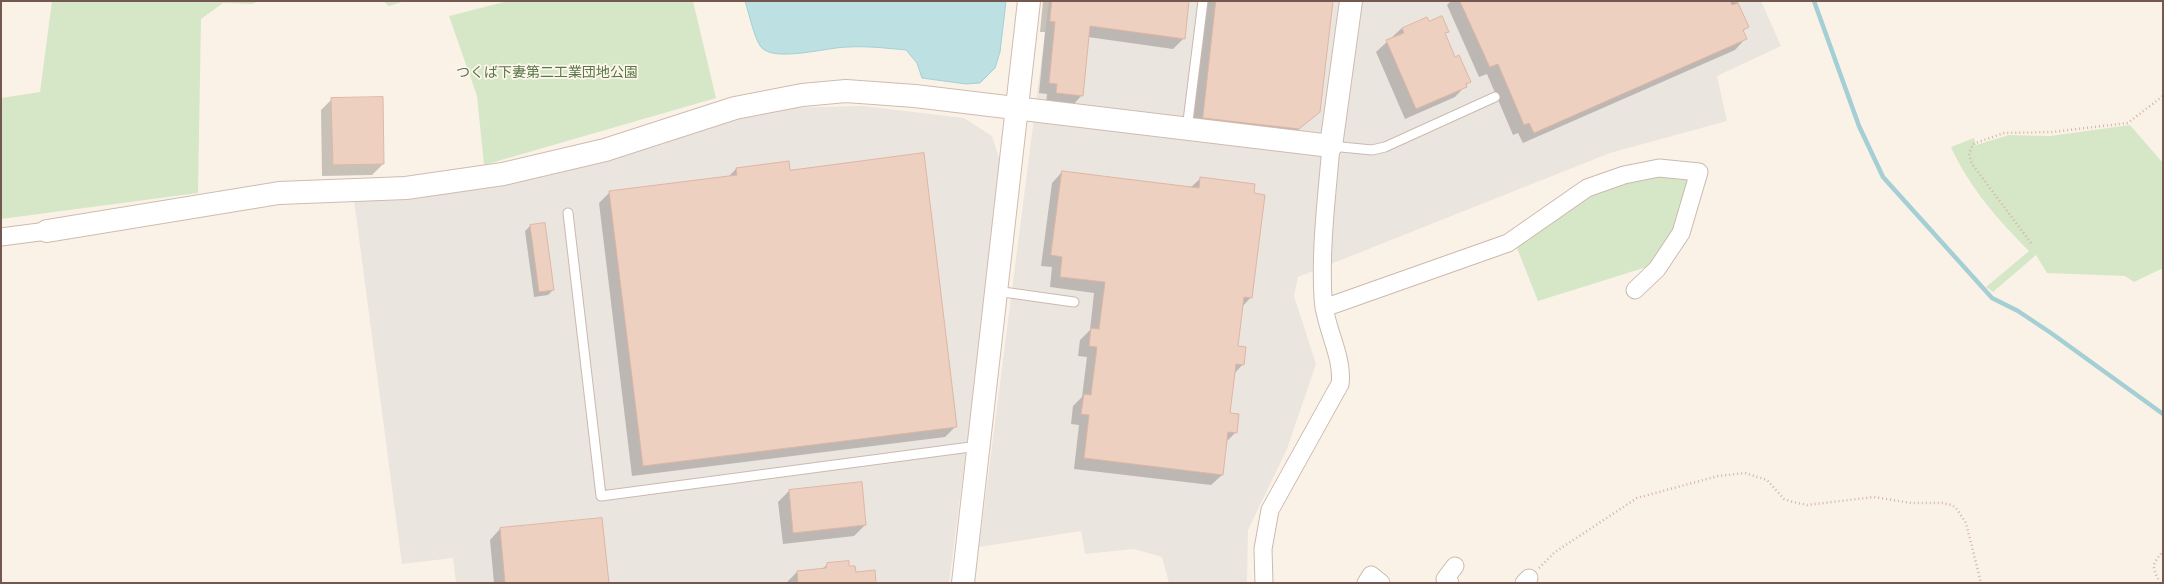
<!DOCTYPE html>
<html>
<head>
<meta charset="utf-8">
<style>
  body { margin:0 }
  #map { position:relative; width:2164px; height:584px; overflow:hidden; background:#fbf2e7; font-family:Mulish,sans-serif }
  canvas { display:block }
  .frame { position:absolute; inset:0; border:2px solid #72584e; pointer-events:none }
</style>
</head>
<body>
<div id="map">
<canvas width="2164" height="584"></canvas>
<div class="frame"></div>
</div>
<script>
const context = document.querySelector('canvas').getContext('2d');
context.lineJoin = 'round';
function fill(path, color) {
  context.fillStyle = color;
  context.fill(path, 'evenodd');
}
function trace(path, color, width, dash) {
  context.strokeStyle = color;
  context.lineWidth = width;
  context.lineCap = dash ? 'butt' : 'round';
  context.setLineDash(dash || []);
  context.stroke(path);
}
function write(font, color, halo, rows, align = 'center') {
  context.font = font + ' Mulish,"Noto Sans JP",sans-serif';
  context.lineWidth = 3.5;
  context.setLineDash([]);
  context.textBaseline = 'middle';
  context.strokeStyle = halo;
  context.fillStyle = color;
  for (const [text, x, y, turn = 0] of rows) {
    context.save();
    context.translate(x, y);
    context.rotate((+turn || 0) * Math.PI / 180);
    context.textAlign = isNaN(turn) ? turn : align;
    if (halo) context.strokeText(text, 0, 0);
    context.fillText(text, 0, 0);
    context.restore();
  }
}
fill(new Path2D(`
  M 1049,1 L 1761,1 L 1781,46 L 1717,76 L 1727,121 L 1610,153 L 1298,277 L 1294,296 L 1316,364 L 1287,449 L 1248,530 L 1247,583 L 1169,583 L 1162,557 L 1134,549 L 1085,554 L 1081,531 L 979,547 Z
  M 863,106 L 964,118 L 992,136 L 1003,170 L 949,583 L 456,583 L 453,558 L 402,564 L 354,200 L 510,184 L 688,131 L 781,108 Z`), '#ebe5e0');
fill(new Path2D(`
  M 52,1 L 259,1 L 252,4 L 223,3 L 201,19 L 198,193 L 1,219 L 1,98 L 40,92 Z
  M 383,1 L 405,1 L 389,6 Z
  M 508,1 L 693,1 L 716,98 L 484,165 L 477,96 L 449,16 Z
  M 2130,125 L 2163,163 L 2163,268 L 2134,282 L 2125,276 L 2047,273 L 2036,255 L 1993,292 L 1986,287 L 2029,251 C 1998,220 1969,187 1951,147 L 1974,138 L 1976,145 L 2009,135 L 2050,136 Z
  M 1656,176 L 1691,180 L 1676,232 L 1650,266 L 1538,301 L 1515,243 L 1594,194 L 1629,182 Z`), '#d6e7c7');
const water = new Path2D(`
  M 745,1 L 1006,1 L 1000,52 L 995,68 L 980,83 L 966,84 L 922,78 L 917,63 L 906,50 C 886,48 867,46 848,47 C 828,47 774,63 761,47 C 754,38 749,13 745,1 Z`);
fill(water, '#bde0e3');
trace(water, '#a4cfd4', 1);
fill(new Path2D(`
  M 1043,1 L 1188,1 L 1184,38 L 1173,49 L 1088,37 L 1082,95 L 1072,106 L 1046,103 L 1047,94 L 1039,93 L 1045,32 L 1040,32 Z
  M 1207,1 L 1332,1 L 1319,112 L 1287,139 L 1192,128 Z
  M 1451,1 L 1737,1 L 1748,27 L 1742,32 L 1745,39 L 1735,50 L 1523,143 L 1518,133 L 1513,135 L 1487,74 L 1479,77 L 1447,5 Z
  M 1429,23 L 1448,31 L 1444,35 L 1454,58 L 1469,82 L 1455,97 L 1405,119 L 1376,52 L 1402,28 Z
  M 332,99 L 383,164 L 372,175 L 322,176 L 321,110 Z
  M 736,169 L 789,171 L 956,426 L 945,437 L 632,476 L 599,203 L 610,192 L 728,177 Z
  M 1062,172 L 1190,188 L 1201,178 L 1251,297 L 1242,307 L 1237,347 L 1243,364 L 1234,374 L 1229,414 L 1236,432 L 1226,442 L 1222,475 L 1211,485 L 1074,469 L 1079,425 L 1071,424 L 1073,406 L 1082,397 L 1087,357 L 1078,356 L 1080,340 L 1090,330 L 1094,293 L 1050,287 L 1052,267 L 1041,266 L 1052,183 Z
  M 530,226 L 553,290 L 548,295 L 534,297 L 525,231 Z
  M 789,491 L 865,525 L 854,536 L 783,544 L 778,502 Z
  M 500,529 L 608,583 L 494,583 L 490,540 Z
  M 828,564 L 848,567 L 875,583 L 786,583 L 797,572 L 822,569 Z`), '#0003');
trace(new Path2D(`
  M 1814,1 L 1859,126 L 1883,177 L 1992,298 L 2018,311 L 2051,333 L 2163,414`), '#a4cfd4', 4.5);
const building = new Path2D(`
  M 1052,1 L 1189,1 L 1185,39 L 1090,26 L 1083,96 L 1056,93 L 1057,84 L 1049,83 L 1055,22 L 1050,21 Z
  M 1216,1 L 1333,1 L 1320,112 L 1299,129 L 1203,118 Z
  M 1460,1 L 1730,1 L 1732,5 L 1738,3 L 1749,27 L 1743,30 L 1747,39 L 1534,133 L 1529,123 L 1524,125 L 1498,64 L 1490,67 Z
  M 1442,16 L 1449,32 L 1445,33 L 1455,57 L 1459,55 L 1471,82 L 1466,84 L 1467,87 L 1416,109 L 1386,40 L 1404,33 L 1402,28 L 1427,17 L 1429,21 Z
  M 383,97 L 384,164 L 333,165 L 331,98 Z
  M 924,153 L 957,427 L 643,466 L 609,191 L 737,175 L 736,168 L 789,161 L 790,170 Z
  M 1062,171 L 1199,188 L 1200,177 L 1255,184 L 1254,193 L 1265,195 L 1252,298 L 1244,297 L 1238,346 L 1246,347 L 1244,365 L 1236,364 L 1230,413 L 1239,414 L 1237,433 L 1228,432 L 1223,475 L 1084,458 L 1089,415 L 1081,414 L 1084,394 L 1091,395 L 1097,347 L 1089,346 L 1091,328 L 1099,329 L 1105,282 L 1060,277 L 1062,257 L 1051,255 Z
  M 545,223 L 554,290 L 539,292 L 530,225 Z
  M 862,482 L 866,525 L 793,533 L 789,490 Z
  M 602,518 L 609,583 L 505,583 L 500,528 Z
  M 849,561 L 849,566 L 855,566 L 856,572 L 875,570 L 876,583 L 798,583 L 797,571 L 826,568 L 827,563 Z`);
fill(building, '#eed0c1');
trace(building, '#dfb6a3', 1);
const lane = new Path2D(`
  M 1187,129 L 1203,1
  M 1331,146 L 1372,150 L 1385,147 L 1495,97
  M 568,213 L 601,496 L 978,446
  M 996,291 L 1074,302`);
const street = new Path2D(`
  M 1,237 L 47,231
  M 1324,308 L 1508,243 L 1587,188 L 1624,175 L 1659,168 L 1699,172 L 1681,233 L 1657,269 L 1635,290
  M 1264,583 L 1263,549 L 1270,510 L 1340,384 C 1344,357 1324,326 1323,298 C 1320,247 1327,196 1331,146
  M 1366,583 L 1371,575 L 1381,583
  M 1450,583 L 1445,579 L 1455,566
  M 1524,583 L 1529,578`);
const secondary = new Path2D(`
  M 47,231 L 279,193 L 406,188 L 503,174 L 605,150 L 735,108 L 802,95 L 846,91 L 915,96 L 1331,146 L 1351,1
  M 963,583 L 1029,1`);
trace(lane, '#ccb9ae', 11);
trace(street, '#ccb9ae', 19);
trace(secondary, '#d0bbaf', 24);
trace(new Path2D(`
  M 2031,243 L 1972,164 L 1969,154 L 1973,144 L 2004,133 L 2052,132 L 2128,123 L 2163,96
  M 1539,568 L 1555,552 L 1637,498 L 1718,476 L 1745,473 L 1767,480 L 1784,499 L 1793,502 L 1807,505 L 1874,497 L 1911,503 L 1942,503 L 1952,505 L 1956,508 L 1966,523 L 1981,583
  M 2160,583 C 2152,566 2151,566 2163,551`), '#d3b3a4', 2.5, [1, 3]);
trace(lane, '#fff', 9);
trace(street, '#fff', 17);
trace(secondary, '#fff', 22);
write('14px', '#587746', '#fef6ed', [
  ["つくば下妻第二工業団地公園",547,73]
]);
</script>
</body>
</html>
